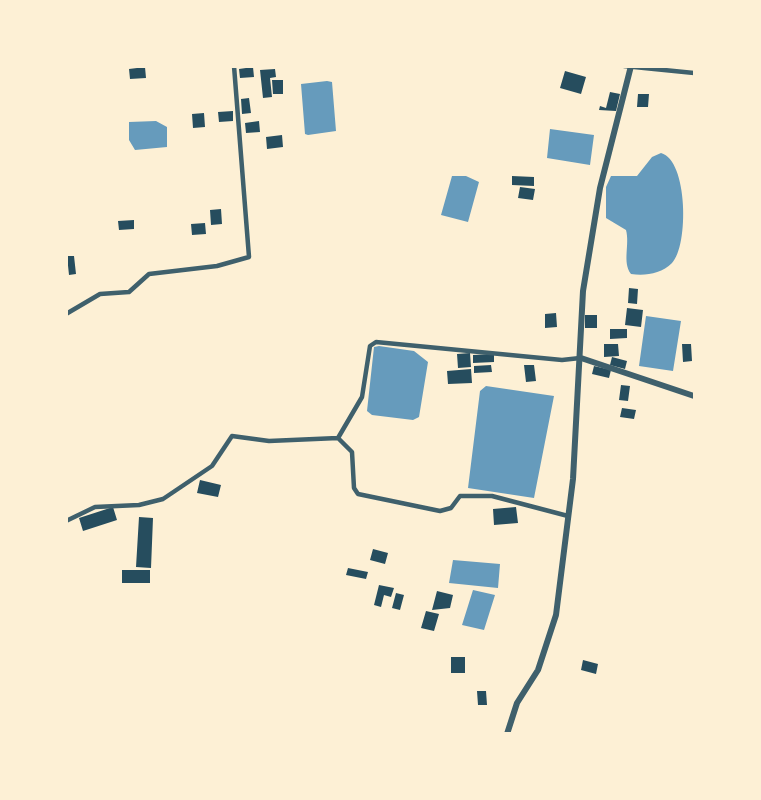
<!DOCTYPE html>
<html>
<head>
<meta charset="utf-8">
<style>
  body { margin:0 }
  #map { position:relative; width:761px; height:800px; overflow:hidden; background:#fdf0d5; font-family:Barlow,sans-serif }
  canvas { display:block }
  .frame { position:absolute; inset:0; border:68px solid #fdf0d5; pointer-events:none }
</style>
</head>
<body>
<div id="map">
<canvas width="761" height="800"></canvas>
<div class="frame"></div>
</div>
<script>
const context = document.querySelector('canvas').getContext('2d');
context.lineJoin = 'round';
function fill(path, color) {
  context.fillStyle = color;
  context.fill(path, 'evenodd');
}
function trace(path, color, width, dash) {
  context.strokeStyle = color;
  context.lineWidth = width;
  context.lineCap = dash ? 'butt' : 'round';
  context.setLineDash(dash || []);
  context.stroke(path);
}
fill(new Path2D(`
  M 327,81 L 332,82 L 336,131 L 308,135 L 305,134 L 301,84 Z
  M 156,121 L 167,127 L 167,147 L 135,150 L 129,140 L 129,122 Z
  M 550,129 L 594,135 L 590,165 L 547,158 Z
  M 661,153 C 688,160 689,246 672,263 C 661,274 645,276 631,274 C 622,262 630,245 626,230 L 606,218 L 606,187 L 611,176 L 637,176 L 652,157 Z
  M 452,176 L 466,176 L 479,182 L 468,222 L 441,215 Z
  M 646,316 L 681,321 L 673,371 L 639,366 Z
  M 379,346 L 414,351 L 428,362 L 419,417 L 413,420 L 372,415 L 367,411 L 374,347 Z
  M 486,386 L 554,396 L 534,498 L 468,488 L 480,391 Z
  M 453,560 L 500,564 L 498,588 L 449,583 Z
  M 473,590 L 495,595 L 484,630 L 462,625 Z`), '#669bbc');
fill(new Path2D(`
  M 145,67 L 146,78 L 130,79 L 129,69 Z
  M 253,67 L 254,77 L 240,78 L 239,69 Z
  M 275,69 L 276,77 L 270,78 L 272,97 L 263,98 L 260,70 Z
  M 565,71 L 586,77 L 581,94 L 560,88 Z
  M 272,80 L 283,80 L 283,94 L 273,94 Z
  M 610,92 L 620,94 L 616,111 L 599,110 L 600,106 L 606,108 Z
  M 638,94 L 649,94 L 648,107 L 637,107 Z
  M 249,98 L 251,113 L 242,114 L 241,99 Z
  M 233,111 L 233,121 L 219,122 L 218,112 Z
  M 204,113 L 205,127 L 193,128 L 192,114 Z
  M 259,121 L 260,132 L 246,133 L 245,123 Z
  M 282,135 L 283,147 L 267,149 L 266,137 Z
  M 512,176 L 534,177 L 534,186 L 512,185 Z
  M 520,187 L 535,189 L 533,200 L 518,198 Z
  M 221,209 L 222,224 L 211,225 L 210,210 Z
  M 134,220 L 134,229 L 119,230 L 118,221 Z
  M 205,223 L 206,234 L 192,235 L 191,224 Z
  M 67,256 L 74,256 L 76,274 L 69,275 Z
  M 629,288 L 638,289 L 637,304 L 628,303 Z
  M 627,308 L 643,310 L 641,327 L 625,325 Z
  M 556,313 L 557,327 L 545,328 L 545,314 Z
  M 585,315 L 597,315 L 597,328 L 585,328 Z
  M 610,329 L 627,329 L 627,338 L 610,339 Z
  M 604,344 L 618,344 L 619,356 L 604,357 Z
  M 682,344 L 691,344 L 692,361 L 683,362 Z
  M 470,353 L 471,367 L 458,368 L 457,354 Z
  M 494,354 L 494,362 L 473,363 L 473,355 Z
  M 612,357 L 627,361 L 625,369 L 610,365 Z
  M 491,365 L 492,372 L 474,373 L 474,366 Z
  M 524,365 L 534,365 L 536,381 L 526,382 Z
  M 594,366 L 611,370 L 609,378 L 592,374 Z
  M 471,369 L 472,383 L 448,384 L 447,371 Z
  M 621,385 L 630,386 L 628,401 L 619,400 Z
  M 622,408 L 636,410 L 634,419 L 620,417 Z
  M 200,480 L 221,485 L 218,497 L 197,493 Z
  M 113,507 L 117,520 L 83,531 L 79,518 Z
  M 516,507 L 518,523 L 494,525 L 493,509 Z
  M 139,517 L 153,518 L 151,568 L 136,567 Z
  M 373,549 L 388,553 L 385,564 L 370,560 Z
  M 348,568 L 368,572 L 366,579 L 346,575 Z
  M 122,570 L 150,570 L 150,583 L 122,583 Z
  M 379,585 L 394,588 L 391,597 L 384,595 L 381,607 L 374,605 Z
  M 437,591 L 453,595 L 450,608 L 432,610 Z
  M 396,593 L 404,595 L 400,610 L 392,608 Z
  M 426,611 L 439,614 L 434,631 L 421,628 Z
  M 451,657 L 465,657 L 465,673 L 451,673 Z
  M 583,660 L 598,664 L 596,674 L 581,670 Z
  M 477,691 L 486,691 L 487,705 L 478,705 Z`), '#264d5e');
trace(new Path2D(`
  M 624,66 L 694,73
  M 66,314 L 100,294 L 129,292 L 149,274 L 217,266 L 249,257 L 234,66
  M 338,438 L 352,452 L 354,488 L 358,494 L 440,511 L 451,508 L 460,496 L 492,496 L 568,516
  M 66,521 L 95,507 L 139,505 L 163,499 L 212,466 L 232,436 L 269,441 L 338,438 L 362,397 L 370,346 L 376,342 L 562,360 L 580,358`), '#3f606c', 4.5);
trace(new Path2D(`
  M 581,358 L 694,396
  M 507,734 L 517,703 L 538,670 L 556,615 L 573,479 L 583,291 L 600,188 L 631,66`), '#3f606c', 6);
</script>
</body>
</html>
